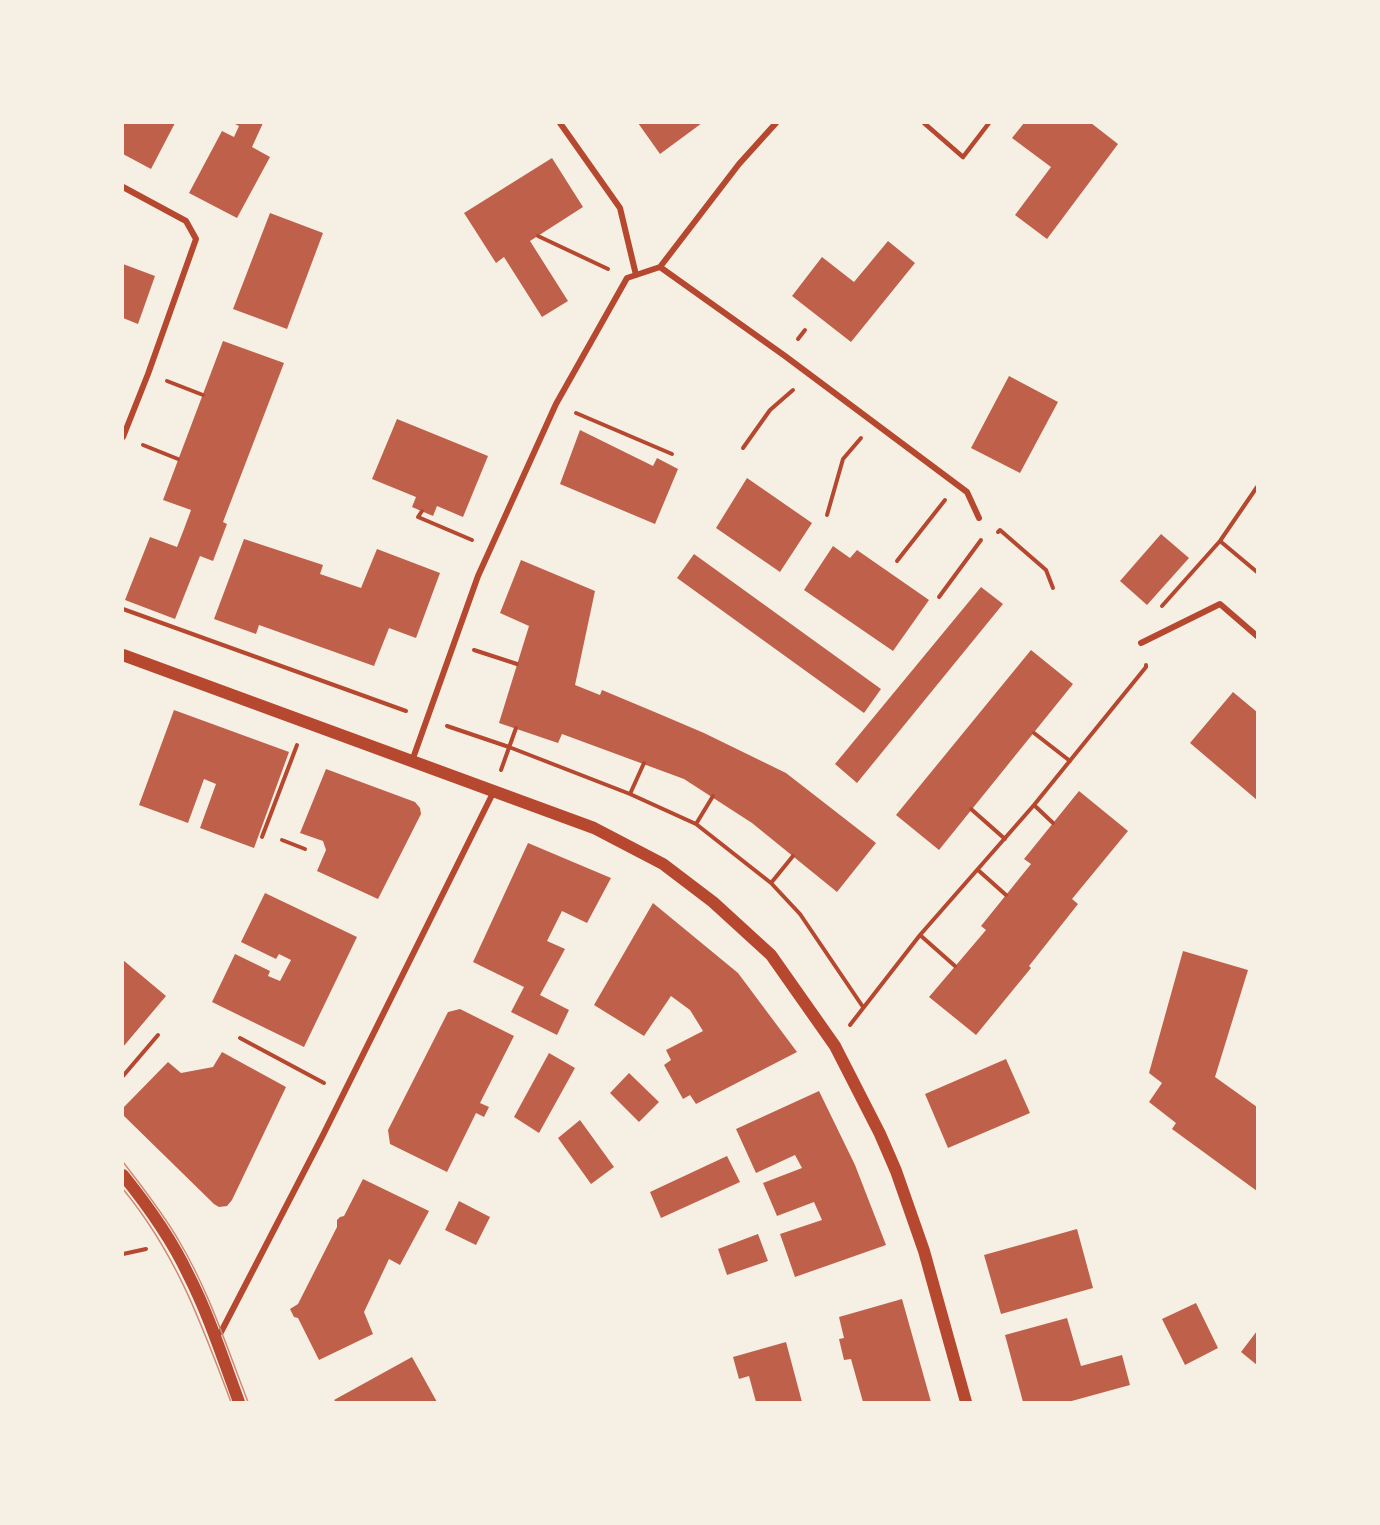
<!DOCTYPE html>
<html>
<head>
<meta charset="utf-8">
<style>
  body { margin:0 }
  #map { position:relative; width:1380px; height:1525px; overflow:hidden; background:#f6efe4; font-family:Ubuntu,sans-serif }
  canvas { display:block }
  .frame { position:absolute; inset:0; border:124px solid #f6efe4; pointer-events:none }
</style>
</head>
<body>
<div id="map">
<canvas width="1380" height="1525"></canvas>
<div class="frame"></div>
</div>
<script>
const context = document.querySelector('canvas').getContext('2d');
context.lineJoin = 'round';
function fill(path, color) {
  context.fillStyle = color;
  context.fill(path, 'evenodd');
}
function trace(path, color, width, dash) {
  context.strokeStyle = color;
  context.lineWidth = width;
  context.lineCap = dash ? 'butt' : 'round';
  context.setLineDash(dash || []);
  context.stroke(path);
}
fill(new Path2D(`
  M 123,123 L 175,123 L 151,169 L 123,154 Z
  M 233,123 L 263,123 L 252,147 L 270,157 L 237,218 L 189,193 L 222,131 L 234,137 L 239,126 Z
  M 638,123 L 702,123 L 660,154 Z
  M 1024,123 L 1091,123 L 1118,144 L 1047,239 L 1015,215 L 1051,167 L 1012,138 Z
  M 552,158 L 583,207 L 530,241 L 568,301 L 542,317 L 504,257 L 496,263 L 464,213 Z
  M 270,213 L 323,233 L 287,329 L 233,309 Z
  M 888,241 L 915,263 L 851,342 L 792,296 L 822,257 L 854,282 Z
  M 123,264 L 155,276 L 138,324 L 123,318 Z
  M 223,341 L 284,363 L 223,522 L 227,524 L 213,561 L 200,556 L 175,619 L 125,600 L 150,537 L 177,547 L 184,529 L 191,510 L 163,500 Z
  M 1009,376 L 1058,402 L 1020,473 L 971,448 Z
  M 397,419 L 488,456 L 463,517 L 437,506 L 433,516 L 412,507 L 416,497 L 372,479 Z
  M 580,430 L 653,466 L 657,458 L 678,469 L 655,524 L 560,484 Z
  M 747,478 L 812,523 L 780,572 L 716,528 Z
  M 1161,534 L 1189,558 L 1147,605 L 1120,581 Z
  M 244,539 L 323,565 L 320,574 L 361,588 L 377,549 L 440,573 L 416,638 L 389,628 L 374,666 L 259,625 L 256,634 L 214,619 Z
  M 833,546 L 850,558 L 857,550 L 929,600 L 893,651 L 804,590 Z
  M 694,554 L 881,689 L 864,713 L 677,578 Z
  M 521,560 L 595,591 L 575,685 L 600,695 L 602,690 L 657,713 L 704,733 L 786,773 L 876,843 L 837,892 L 752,823 L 684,779 L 562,734 L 558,743 L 499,723 L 529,626 L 500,613 Z
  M 981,587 L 1003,604 L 857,783 L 835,764 Z
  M 1031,650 L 1073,684 L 939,850 L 896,815 Z
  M 1233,692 L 1257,712 L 1257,800 L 1190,743 Z
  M 174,710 L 289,752 L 254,848 L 200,828 L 216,784 L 204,779 L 188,823 L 139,805 Z
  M 326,769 L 415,802 L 420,808 L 421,814 L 378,899 L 317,871 L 326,850 L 323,841 L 300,833 Z
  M 1079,791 L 1128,831 L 1072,899 L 1078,904 L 1029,966 L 1031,968 L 976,1035 L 929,997 L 986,930 L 981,926 L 1031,864 L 1024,859 Z
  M 528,843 L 611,878 L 587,923 L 562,911 L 547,941 L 565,949 L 540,995 L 569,1010 L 557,1035 L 511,1012 L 524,987 L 473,962 Z
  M 265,893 L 357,937 L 304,1047 L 212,1002 L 235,954 L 270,971 L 268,976 L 280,981 L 291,960 L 279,954 L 276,959 L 241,942 Z
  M 653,903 L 738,973 L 797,1052 L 696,1104 L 690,1095 L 683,1099 L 664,1065 L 671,1060 L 666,1050 L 703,1031 L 690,1010 L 671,996 L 644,1036 L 594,1005 Z
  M 1183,951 L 1248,970 L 1215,1077 L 1257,1107 L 1257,1191 L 1172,1129 L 1176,1123 L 1149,1102 L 1162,1083 L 1149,1073 Z
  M 123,960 L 166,996 L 123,1047 Z
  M 460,1009 L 514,1036 L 480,1103 L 489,1107 L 484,1117 L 476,1113 L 447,1172 L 390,1144 L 388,1130 L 448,1012 Z
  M 222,1052 L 286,1087 L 232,1200 L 227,1206 L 219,1207 L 214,1204 L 123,1115 L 123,1108 L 168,1062 L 181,1073 L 213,1067 Z
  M 549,1053 L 575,1068 L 539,1133 L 514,1117 Z
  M 1006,1059 L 1030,1113 L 948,1148 L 925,1094 Z
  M 629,1073 L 659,1102 L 639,1122 L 610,1093 Z
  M 819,1091 L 855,1165 L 886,1245 L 795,1277 L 780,1234 L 822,1220 L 814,1202 L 777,1216 L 763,1183 L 802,1168 L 795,1155 L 756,1173 L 736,1129 Z
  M 580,1120 L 614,1167 L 591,1184 L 558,1138 Z
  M 727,1156 L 740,1182 L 661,1218 L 650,1192 Z
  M 363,1179 L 429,1211 L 400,1265 L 389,1259 L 364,1312 L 373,1334 L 319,1360 L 298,1318 L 294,1317 L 290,1309 L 298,1304 L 337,1227 L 337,1220 L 340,1217 L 344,1216 Z
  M 459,1201 L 490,1217 L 476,1245 L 445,1230 Z
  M 1077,1229 L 1093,1288 L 1001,1314 L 984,1255 Z
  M 758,1234 L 768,1261 L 727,1275 L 718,1249 Z
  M 902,1299 L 931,1402 L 863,1402 L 851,1359 L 844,1360 L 839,1339 L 844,1338 L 839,1317 Z
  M 1196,1303 L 1218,1348 L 1185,1365 L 1162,1319 Z
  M 1067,1318 L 1081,1366 L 1122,1355 L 1130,1385 L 1068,1402 L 1023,1402 L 1005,1335 Z
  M 1257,1331 L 1257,1365 L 1241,1352 Z
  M 786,1342 L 802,1402 L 756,1402 L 749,1376 L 739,1379 L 733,1357 Z
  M 412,1357 L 437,1402 L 336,1402 L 334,1400 Z`), '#bf614a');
trace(new Path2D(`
  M 538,236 L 608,269
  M 798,339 L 805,330
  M 167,381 L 203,395
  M 576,413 L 672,454
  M 143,445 L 178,459
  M 743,448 L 770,410 L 793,390
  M 422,511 L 418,517 L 472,540
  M 827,515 L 843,459 L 861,438
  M 998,532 L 1000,530 L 1046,570 L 1053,588
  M 1220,541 L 1257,572
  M 897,561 L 945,500
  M 939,597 L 981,540
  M 1162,606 L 1220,541 L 1257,487
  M 123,609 L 406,711
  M 474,650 L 517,664
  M 447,726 L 509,747 L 630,794 L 696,824 L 771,883 L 800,914 L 863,1007
  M 1034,733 L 1070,761
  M 501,770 L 516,728
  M 630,794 L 644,763
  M 1034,805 L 1053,823
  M 971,809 L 1005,839
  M 696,824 L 713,796
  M 262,837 L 297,745
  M 282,840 L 305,849
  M 978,870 L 1006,895
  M 771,883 L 793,856
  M 920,935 L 955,966
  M 850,1025 L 920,935 L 1034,805 L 1146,667 L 1146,665
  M 240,1038 L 324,1083
  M 123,1076 L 158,1035
  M 123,1254 L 146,1249`), '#b5482f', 4);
trace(new Path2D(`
  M 924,123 L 963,157 L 989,123`), '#b5482f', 4.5);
trace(new Path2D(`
  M 560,123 L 620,208 L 636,275
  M 123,187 L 186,221 L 196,239 L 148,374 L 123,437
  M 660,267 L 785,356 L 967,492 L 979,518
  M 1141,643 L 1220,604 L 1257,636
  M 412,761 L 478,576 L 556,404 L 627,278 L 660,267 L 739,164 L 776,123
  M 214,1336 L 221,1332 L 323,1135 L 494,791`), '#b5482f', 6);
trace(new Path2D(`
  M 123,655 L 594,828 L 663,864 L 713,902 L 771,955 L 835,1046 L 880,1134 L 896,1171 L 924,1251 L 966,1402
  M 123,1175 C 148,1206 171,1238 188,1274 C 209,1315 223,1359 239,1402`), '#b5482f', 12);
trace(new Path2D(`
  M 123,1162 C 143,1188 163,1213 179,1241 C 209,1291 227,1348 248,1402
  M 123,1189 C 177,1255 201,1323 231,1402`), '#cf8b77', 1.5);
</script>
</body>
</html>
